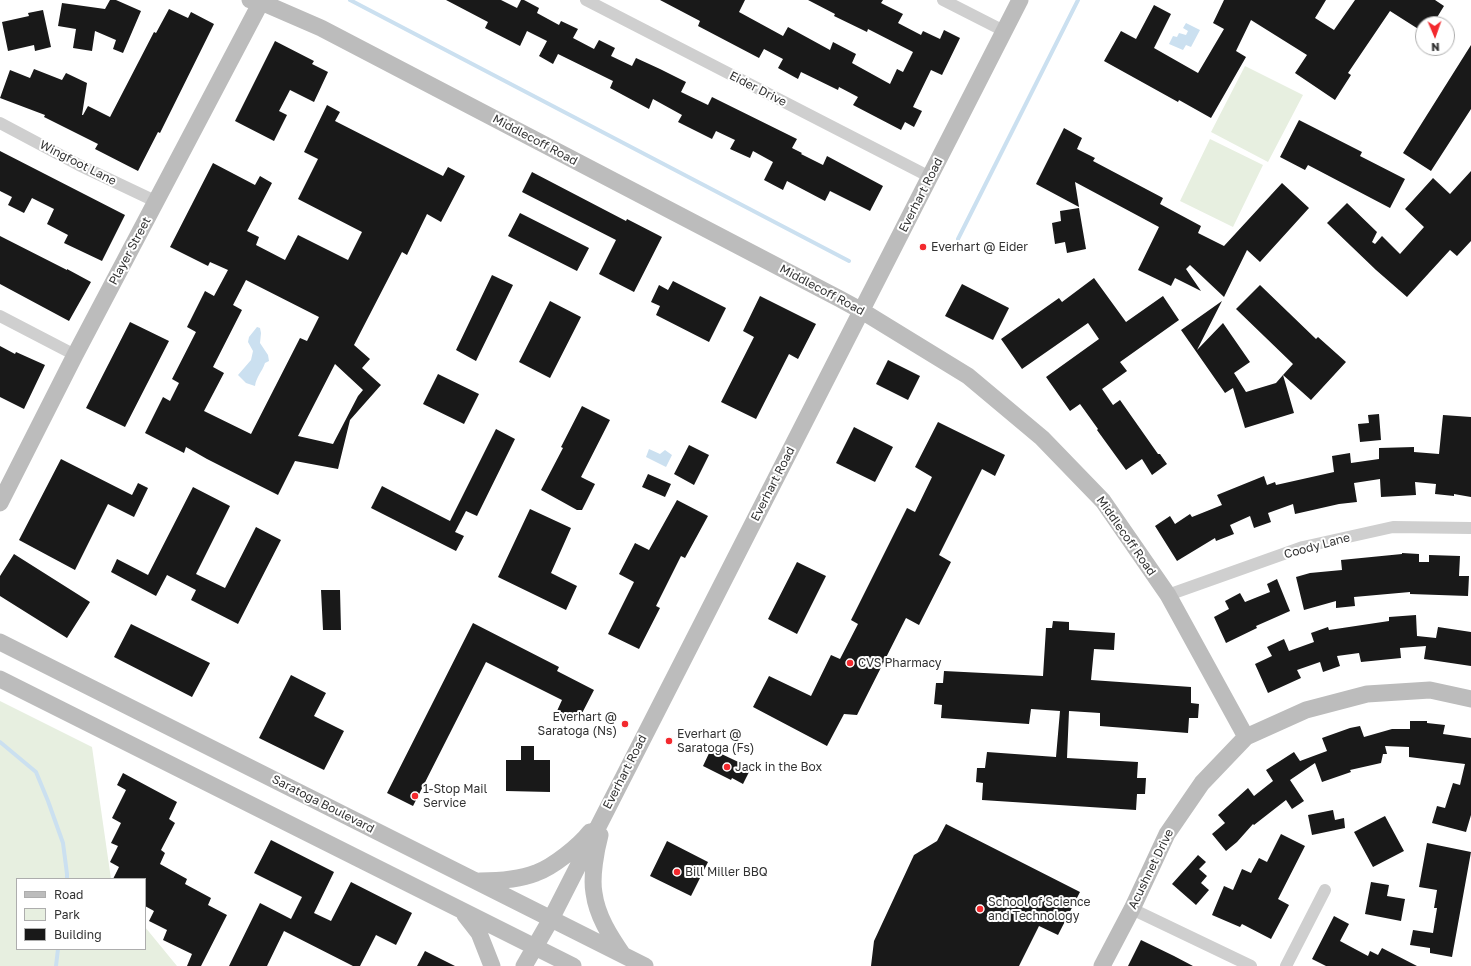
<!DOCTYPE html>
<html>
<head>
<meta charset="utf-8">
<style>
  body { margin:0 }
  #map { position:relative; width:1471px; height:966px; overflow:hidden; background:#fff; font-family:"Golos Text",sans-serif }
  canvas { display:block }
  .legend { position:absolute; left:16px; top:878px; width:130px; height:72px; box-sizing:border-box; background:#fff; border:1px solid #adadad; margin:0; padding:5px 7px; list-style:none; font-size:12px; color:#323232 }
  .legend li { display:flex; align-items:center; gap:8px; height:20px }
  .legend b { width:20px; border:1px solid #adadad }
  .north { position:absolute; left:1415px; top:16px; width:40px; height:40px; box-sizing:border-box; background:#fff; border:1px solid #adadad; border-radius:50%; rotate:178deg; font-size:11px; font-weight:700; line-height:16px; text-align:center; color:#323232 }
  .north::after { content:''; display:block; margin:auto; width:14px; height:18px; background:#f3292e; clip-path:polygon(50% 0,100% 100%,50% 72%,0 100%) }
</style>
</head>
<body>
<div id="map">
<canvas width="1471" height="966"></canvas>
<ul class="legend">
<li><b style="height:5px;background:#bcbcbc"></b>Road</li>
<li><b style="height:11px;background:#e7efe0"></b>Park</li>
<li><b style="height:11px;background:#191919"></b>Building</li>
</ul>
<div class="north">N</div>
</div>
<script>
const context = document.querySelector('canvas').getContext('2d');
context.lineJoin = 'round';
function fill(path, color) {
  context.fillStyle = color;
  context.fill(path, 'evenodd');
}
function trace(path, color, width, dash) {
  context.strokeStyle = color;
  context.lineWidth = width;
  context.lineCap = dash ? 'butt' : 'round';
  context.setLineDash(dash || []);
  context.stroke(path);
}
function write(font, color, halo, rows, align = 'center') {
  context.font = font + ' "Golos Text",sans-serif';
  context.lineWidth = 4;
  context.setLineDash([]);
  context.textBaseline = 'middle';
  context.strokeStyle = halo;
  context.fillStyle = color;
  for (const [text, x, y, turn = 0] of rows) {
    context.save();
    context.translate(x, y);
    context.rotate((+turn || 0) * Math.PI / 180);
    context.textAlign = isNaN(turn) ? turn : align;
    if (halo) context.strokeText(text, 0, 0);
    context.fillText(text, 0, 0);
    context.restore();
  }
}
fill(new Path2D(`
  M 1245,66 L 1303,95 L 1268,162 L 1211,132 Z
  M 1210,139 L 1263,165 L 1233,227 L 1180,201 Z
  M 0,701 L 92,747 L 111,879 L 17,879 L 17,949 L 145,949 L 145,927 L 177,966 L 0,966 Z`), '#e7efe0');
fill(new Path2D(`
  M 1186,23 L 1200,30 L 1191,47 L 1186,45 L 1183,50 L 1169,44 L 1173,36 L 1177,37 L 1179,33 L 1186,35 L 1188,31 L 1183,28 Z
  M 257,327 L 260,328 L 261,333 L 260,343 L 268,355 L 269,361 L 265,363 C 262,372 256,377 255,386 L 246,383 L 238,375 L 251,360 L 253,351 L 248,342 L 249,337 Z
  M 649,449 L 660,454 L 665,450 L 672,455 L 666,467 L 646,457 Z`), '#cbe0f0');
trace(new Path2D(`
  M 350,0 L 849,261
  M 958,239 L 1078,0
  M 0,742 L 36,772 L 48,801 L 63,843 L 67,874 L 67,879
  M 56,966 L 58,949`), '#cbe0f0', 4);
fill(new Path2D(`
  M 110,0 L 116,0 L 141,11 L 123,53 L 113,49 L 116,40 L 95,31 L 92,51 L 73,48 L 76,29 L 58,26 L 62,3 L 105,9 Z
  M 446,0 L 501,0 L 517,8 L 521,0 L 524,0 L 539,8 L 537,13 L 559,25 L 561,21 L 578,29 L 573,38 L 594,49 L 599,40 L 615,48 L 611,56 L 632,66 L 636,58 L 660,69 L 686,82 L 681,92 L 708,105 L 712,97 L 797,139 L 792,148 L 802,153 L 801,154 L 823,165 L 827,156 L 883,186 L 870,211 L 830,191 L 825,201 L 787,181 L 783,190 L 764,180 L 773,162 L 753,151 L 750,158 L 730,149 L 735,140 L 716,131 L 712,139 L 678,122 L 682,115 L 653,99 L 649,109 L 610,88 L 613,81 L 558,54 L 553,64 L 539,56 L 547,41 L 527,31 L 520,46 L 485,28 L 488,22 Z
  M 660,0 L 745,0 L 739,12 L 783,36 L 788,27 L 830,50 L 833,42 L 856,54 L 852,63 L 890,84 L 897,69 L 903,72 L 913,52 L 868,29 L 867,32 L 834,16 L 835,14 L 808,0 L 883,0 L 881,3 L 903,14 L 898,23 L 921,35 L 923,31 L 940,39 L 944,30 L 960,38 L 942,75 L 931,70 L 913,107 L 922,111 L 914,127 L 905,122 L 901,130 L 853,105 L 858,97 L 839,87 L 838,90 L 801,72 L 798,79 L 778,68 L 783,59 L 764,49 L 759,58 L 698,26 L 700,21 Z
  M 1224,0 L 1326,0 L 1315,18 L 1334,30 L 1355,0 L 1435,0 L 1444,6 L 1433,24 L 1423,24 L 1423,32 L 1390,11 L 1348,73 L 1351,75 L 1335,100 L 1295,73 L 1307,55 L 1251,20 L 1236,51 L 1246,57 L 1211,118 L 1179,100 L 1178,102 L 1104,61 L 1121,31 L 1136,39 L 1154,5 L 1171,14 L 1154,48 L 1198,73 L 1224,29 L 1213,23 Z
  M 169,9 L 188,18 L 191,12 L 214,24 L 160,133 L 158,132 L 138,171 L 95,149 L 98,144 L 44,117 L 45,115 L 0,98 L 10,70 L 30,78 L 34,69 L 62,80 L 66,73 L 87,83 L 82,115 L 83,115 L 88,106 L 110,117 L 154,32 L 156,33 Z
  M 43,10 L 51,47 L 35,51 L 34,45 L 8,51 L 2,22 L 29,16 L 28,13 Z
  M 275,41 L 314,61 L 312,64 L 328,72 L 314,102 L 290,90 L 279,111 L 287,115 L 274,141 L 235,121 Z
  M 1471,45 L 1471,109 L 1431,171 L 1403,153 Z
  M 327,105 L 340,112 L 335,121 L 443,176 L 448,167 L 465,176 L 441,222 L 427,214 L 407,255 L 402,252 L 354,345 L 370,359 L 362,368 L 381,385 L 350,420 L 338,469 L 295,461 L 278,495 L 207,459 L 186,447 L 184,453 L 145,433 L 163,397 L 170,401 L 179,383 L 172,379 L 196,332 L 187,327 L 205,291 L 214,296 L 228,270 L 210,262 L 208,266 L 170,247 L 213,163 L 255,185 L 260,176 L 272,183 L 247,231 L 259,237 L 256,245 L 285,260 L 298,235 L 348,260 L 362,232 L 298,199 L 318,159 L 304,152 ZM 246,280 L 319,317 L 307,341 L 300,338 L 251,434 L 204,411 L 224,373 L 213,367 L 242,310 L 233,305 ZM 335,364 L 363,390 L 358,396 L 333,444 L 298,436 Z
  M 1299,120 L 1362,152 L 1360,156 L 1405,179 L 1390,208 L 1308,165 L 1305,170 L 1280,157 Z
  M 1064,128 L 1082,138 L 1077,149 L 1095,158 L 1093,161 L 1163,198 L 1160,204 L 1201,226 L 1198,233 L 1224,246 L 1282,183 L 1309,208 L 1260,262 L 1247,250 L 1224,297 L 1190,265 L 1186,269 L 1201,291 L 1175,278 L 1171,286 L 1138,270 L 1159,227 L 1075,182 L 1079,207 L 1036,184 Z
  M 0,151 L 125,215 L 102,261 L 64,243 L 68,235 L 47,224 L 54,209 L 32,198 L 24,213 L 8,205 L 12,197 L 0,191 Z
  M 1471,171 L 1471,241 L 1457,256 L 1450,250 L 1407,297 L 1376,270 L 1327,223 L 1347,203 L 1377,232 L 1372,242 L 1375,244 L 1382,236 L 1400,254 L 1424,227 L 1405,209 L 1433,178 L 1450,194 Z
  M 532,172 L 626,221 L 627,219 L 662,237 L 634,292 L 599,274 L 616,240 L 522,192 Z
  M 1079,208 L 1086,249 L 1067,253 L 1065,242 L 1055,244 L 1052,223 L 1061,221 L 1060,211 Z
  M 520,213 L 589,248 L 577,271 L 508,236 Z
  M 0,236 L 67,270 L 67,269 L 91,282 L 69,321 L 0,284 Z
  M 492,275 L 513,285 L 476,361 L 456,350 Z
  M 1094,278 L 1126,322 L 1163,296 L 1179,320 L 1120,362 L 1127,371 L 1102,389 L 1113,405 L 1120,400 L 1158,454 L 1160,454 L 1167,464 L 1152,475 L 1142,459 L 1126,470 L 1097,430 L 1098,429 L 1080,404 L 1070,411 L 1046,377 L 1099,339 L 1088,323 L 1022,369 L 1001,339 L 1059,298 L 1062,302 Z
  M 673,281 L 726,308 L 709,342 L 656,315 L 660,306 L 651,302 L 659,285 L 668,290 Z
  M 962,284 L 1009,308 L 993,340 L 945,316 Z
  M 1260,285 L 1316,339 L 1318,337 L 1346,362 L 1311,400 L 1283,375 L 1293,364 L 1236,309 Z
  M 760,296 L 816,324 L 798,359 L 789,354 L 756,419 L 721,402 L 754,337 L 743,331 Z
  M 550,301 L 581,317 L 550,378 L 519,362 Z
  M 1222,301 L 1197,350 L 1223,323 L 1250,362 L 1234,373 L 1246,392 L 1276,383 L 1283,375 L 1294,413 L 1245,428 L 1233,388 L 1225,393 L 1181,330 Z
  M 130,322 L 169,341 L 125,427 L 86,408 Z
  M 0,346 L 15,354 L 16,352 L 45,365 L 24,409 L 0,397 Z
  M 888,360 L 920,376 L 908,400 L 876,384 Z
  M 438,374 L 479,394 L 464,424 L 423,404 Z
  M 582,406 L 610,420 L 581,477 L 595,484 L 582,510 L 577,510 L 541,490 L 563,448 L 561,447 Z
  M 1379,414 L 1381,440 L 1360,442 L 1358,424 L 1369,423 L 1368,415 Z
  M 1443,415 L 1471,417 L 1471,497 L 1454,494 L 1454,496 L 1435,494 L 1436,484 L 1415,482 L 1416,495 L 1381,497 L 1380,479 L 1354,483 L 1357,502 L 1339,504 L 1295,514 L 1293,504 L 1268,513 L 1271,522 L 1254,528 L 1250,516 L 1230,525 L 1234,534 L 1216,541 L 1215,538 L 1177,561 L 1155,526 L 1170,516 L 1175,524 L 1190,514 L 1192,517 L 1222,505 L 1217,495 L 1264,476 L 1267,485 L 1275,482 L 1276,485 L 1334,472 L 1332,456 L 1350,453 L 1351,463 L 1379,459 L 1379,448 L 1414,447 L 1414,452 L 1439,454 Z
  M 938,422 L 1005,455 L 995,476 L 982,469 L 939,555 L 951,562 L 919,625 L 906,618 L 857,715 L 844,714 L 827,746 L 753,707 L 769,676 L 811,696 L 831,655 L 840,659 L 858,624 L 851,620 L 907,508 L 915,512 L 932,477 L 915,467 Z
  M 854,427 L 893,447 L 875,482 L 836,463 Z
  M 496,429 L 515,439 L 477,516 L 466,511 L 455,532 L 464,536 L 456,551 L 371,508 L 382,486 L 450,521 Z
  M 689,445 L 709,455 L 694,485 L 674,474 Z
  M 61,459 L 132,495 L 138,483 L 148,488 L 134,517 L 108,504 L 75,570 L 19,540 Z
  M 648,474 L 671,484 L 665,497 L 642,487 Z
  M 193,487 L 230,506 L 196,574 L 225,588 L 256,527 L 281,540 L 238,624 L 191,600 L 196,590 L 167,575 L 156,596 L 111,572 L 117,559 L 148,575 Z
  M 677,500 L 708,516 L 685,558 L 681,556 L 656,606 L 660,608 L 639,649 L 608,634 L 634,582 L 619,574 L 635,543 L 649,550 Z
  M 530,509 L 571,528 L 551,573 L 577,586 L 566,610 L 498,577 Z
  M 1402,553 L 1419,554 L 1419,562 L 1429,562 L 1429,555 L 1460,556 L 1459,576 L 1469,576 L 1468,596 L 1410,594 L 1410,592 L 1354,597 L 1355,606 L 1336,608 L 1336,601 L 1304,610 L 1296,577 L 1310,573 L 1342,570 L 1341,560 L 1402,554 Z
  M 14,554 L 90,602 L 67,638 L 0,596 L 0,576 Z
  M 797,562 L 826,576 L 797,634 L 768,619 Z
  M 1277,579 L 1290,611 L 1256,626 L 1257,628 L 1226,643 L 1214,617 L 1229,609 L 1225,601 L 1240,593 L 1245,602 L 1270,592 L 1267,584 Z
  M 321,590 L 340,590 L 341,630 L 323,630 Z
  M 1416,615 L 1417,636 L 1436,638 L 1438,627 L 1471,632 L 1471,666 L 1424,659 L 1426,646 L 1400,648 L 1401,658 L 1361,662 L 1359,653 L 1337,656 L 1340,666 L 1323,672 L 1320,662 L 1297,670 L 1301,678 L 1268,693 L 1255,664 L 1272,656 L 1267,647 L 1284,639 L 1289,651 L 1314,642 L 1311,633 L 1328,627 L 1329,630 L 1389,621 L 1389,617 Z
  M 1053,621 L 1069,622 L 1069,630 L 1115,633 L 1114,650 L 1094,649 L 1091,680 L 1191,687 L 1191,703 L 1199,704 L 1198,718 L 1189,718 L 1188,733 L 1100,726 L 1100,713 L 1069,711 L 1067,758 L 1138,762 L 1137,778 L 1146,778 L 1145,794 L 1137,794 L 1136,810 L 982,800 L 983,783 L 976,782 L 977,768 L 985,768 L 987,752 L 1056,757 L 1060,711 L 1031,709 L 1029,724 L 941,718 L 942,705 L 934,704 L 936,683 L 943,683 L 944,671 L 1043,676 L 1046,628 L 1052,628 Z
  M 473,623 L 559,667 L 557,671 L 594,690 L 578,721 L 557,711 L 562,700 L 486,662 L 413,806 L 387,793 Z
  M 131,624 L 210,663 L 192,697 L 114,657 Z
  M 291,675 L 326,693 L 314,716 L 344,731 L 324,770 L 259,738 Z
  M 1410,721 L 1427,721 L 1427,723 L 1445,725 L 1443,734 L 1471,738 L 1471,815 L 1466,832 L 1432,823 L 1437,806 L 1445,808 L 1453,783 L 1460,785 L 1465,764 L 1409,757 L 1409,747 L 1385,746 L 1387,754 L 1383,754 L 1381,763 L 1350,770 L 1351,772 L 1322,782 L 1315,763 L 1290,780 L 1304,801 L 1292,809 L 1286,800 L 1254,825 L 1253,824 L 1237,842 L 1226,851 L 1212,834 L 1225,823 L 1218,815 L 1248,788 L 1254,796 L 1273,781 L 1266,770 L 1294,752 L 1300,761 L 1327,751 L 1322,738 L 1350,728 L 1360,726 L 1364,737 L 1392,729 L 1410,729 Z
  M 521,746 L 534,746 L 534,760 L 550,760 L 550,792 L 506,791 L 506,760 L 521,760 Z
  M 711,749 L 751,768 L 743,784 L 732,778 L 731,780 L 703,766 Z
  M 123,773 L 177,802 L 169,819 L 175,823 L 161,850 L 165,853 L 160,864 L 187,879 L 185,884 L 211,898 L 208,905 L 227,915 L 201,966 L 187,966 L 192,954 L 163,940 L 167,930 L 149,921 L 154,911 L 145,906 L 145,879 L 113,879 L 119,867 L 110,862 L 118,846 L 111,843 L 121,823 L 112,818 L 126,790 L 117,785 Z
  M 1333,810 L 1335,820 L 1344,818 L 1345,828 L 1312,835 L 1308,815 Z
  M 1385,816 L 1404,851 L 1373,867 L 1354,832 Z
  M 946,824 L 1080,892 L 1058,935 L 1039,926 L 1019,966 L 871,966 L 874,941 L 914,855 L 937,841 Z
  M 1281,834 L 1305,846 L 1278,899 L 1289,905 L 1271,939 L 1242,924 L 1240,927 L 1212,915 L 1224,886 L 1233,890 L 1242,869 L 1251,873 L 1259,858 L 1267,862 Z
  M 271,840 L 334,872 L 314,913 L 331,921 L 351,882 L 412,913 L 396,945 L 376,935 L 360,966 L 353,966 L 284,931 L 267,966 L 229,966 L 260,903 L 291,919 L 302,897 L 254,873 Z
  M 667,841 L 708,862 L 691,896 L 650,876 Z
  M 1427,843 L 1471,852 L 1452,957 L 1430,953 L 1430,948 L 1410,945 L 1413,930 L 1433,933 L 1437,908 L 1434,908 L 1437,890 L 1419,887 Z
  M 1198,855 L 1206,862 L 1199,869 L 1207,876 L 1201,883 L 1209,890 L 1196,905 L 1172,884 Z
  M 1371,882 L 1389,885 L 1387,896 L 1405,899 L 1401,921 L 1365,914 Z
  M 1334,916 L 1349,924 L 1340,941 L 1368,956 L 1370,951 L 1378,955 L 1382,948 L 1417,966 L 1326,966 L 1312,959 Z
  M 1141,940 L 1174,956 L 1193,966 L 1128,966 Z
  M 425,951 L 455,966 L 417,966 Z`), '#191919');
trace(new Path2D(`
  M 586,0 L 930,177
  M 943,0 L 1004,31
  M 0,123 L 79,165 L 157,202
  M 0,316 L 75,355
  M 1168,595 L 1303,547 L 1393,527 L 1471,528
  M 1132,909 L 1251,966
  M 1286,966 L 1325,890`), '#cfcfcf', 12);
trace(new Path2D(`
  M 250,0 L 261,2 L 321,28 L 840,299 L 862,311 L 968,376 L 1042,438 L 1103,501 L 1168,595 L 1246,737
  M 0,503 L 75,355 L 261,2
  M 0,642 L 645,966
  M 0,679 L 573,966
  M 600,835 C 596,850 591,877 594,893 C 597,916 610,936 623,955
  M 480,881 C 498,881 518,880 536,873 C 553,867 579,846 590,832
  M 465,915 L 479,933 L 492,966
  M 524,966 L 551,919 L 1020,0
  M 1102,966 L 1132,909 L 1167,834 L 1202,783 L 1246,737 L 1306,710 L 1367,694 L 1430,690 L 1471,699`), '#bcbcbc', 17);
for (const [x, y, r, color] of [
  [923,247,4,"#f3292e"],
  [850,663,4,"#f3292e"],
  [625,724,4,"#f3292e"],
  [669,741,4,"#f3292e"],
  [727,767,4,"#f3292e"],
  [415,796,4,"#f3292e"],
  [677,872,4,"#f3292e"],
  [980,909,4,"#f3292e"]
]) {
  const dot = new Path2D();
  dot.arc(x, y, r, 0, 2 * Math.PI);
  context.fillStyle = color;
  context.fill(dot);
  trace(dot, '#fff', 1.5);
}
write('12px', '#323232', '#fff', [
  ["Eider Drive",758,89,27],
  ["Middlecoff Road",535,140,28],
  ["Wingfoot Lane",78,163,27],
  ["Everhart Road",921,195,-63],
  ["Player Street",130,251,-62],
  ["Middlecoff Road",822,290,28],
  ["Everhart Road",773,484,-63],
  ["Middlecoff Road",1126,536,55],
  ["Coody Lane",1317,546,-15],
  ["Everhart Road",625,772,-63],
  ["Saratoga Boulevard",323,804,27],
  ["Acushnet Drive",1151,869,-64]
]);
write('12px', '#323232', '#fff', [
  ["Everhart @ Eider",931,247],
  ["CVS Pharmacy",858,663],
  ["Everhart @",617,717,"right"],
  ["Saratoga (Ns)",617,731,"right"],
  ["Everhart @",677,734],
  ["Saratoga (Fs)",677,748],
  ["Jack in the Box",735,767],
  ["1-Stop Mail",423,789],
  ["Service",423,803],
  ["Bill Miller BBQ",685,872],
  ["School of Science",988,902],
  ["and Technology",988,916]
], 'left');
</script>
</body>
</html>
